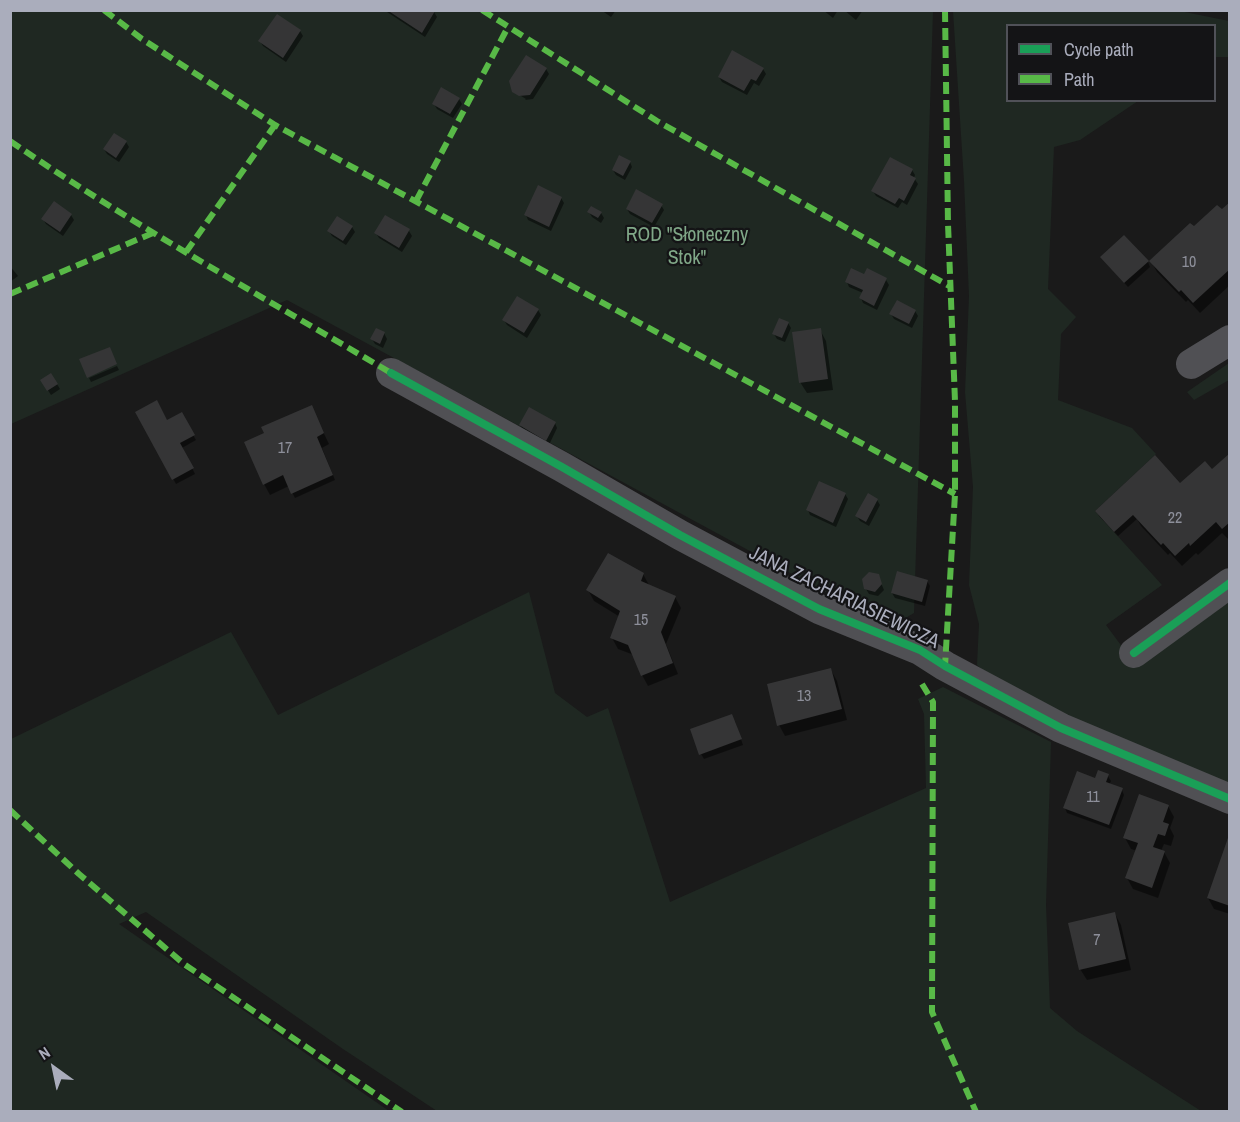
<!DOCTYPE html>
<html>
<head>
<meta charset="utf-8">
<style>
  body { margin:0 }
  #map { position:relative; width:1240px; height:1122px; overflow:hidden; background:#1a1a1a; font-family:"Archivo Narrow",sans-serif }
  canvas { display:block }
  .frame { position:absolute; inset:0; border:12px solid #aaadbc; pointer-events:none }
  .legend { position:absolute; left:1006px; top:24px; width:210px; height:78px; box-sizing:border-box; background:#141416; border:2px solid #505158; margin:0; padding:8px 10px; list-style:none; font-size:18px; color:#aaadbc }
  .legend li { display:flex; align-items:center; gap:12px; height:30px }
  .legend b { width:30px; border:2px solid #505158 }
  .north { position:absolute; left:24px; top:1038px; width:60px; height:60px; -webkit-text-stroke:4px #141416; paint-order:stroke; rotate:327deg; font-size:16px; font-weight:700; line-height:24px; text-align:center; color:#aaadbc }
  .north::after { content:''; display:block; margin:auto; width:21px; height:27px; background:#aaadbc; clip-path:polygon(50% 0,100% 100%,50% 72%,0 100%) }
</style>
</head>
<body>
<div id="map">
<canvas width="1240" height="1122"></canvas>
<div class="frame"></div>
<ul class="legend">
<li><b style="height:8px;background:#1a9f57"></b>Cycle path</li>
<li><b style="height:8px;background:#58b947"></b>Path</li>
</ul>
<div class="north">N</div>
</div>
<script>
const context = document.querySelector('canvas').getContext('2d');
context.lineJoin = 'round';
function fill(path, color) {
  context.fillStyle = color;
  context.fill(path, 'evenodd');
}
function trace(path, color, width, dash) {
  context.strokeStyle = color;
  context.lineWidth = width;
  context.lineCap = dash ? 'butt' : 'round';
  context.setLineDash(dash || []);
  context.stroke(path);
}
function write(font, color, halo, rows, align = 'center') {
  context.font = font + ' "Archivo Narrow",sans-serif';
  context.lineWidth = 4.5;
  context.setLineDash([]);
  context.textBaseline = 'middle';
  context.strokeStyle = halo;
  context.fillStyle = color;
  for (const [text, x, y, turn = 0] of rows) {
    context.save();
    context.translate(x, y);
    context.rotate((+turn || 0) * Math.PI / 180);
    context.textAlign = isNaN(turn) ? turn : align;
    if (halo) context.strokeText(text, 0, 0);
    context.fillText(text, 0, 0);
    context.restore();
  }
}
fill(new Path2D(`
  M 1175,10 L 1229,21 L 1229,57 L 1215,57 L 1214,26 L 1008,26 L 1008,100 L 1138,101 L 1080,140 L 1054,147 L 1048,289 L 1076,317 L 1061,334 L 1058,400 L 1132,428 L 1156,454 L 1095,511 L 1162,585 L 1106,625 L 1137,667 L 1229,602 L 1229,785 L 1053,710 L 987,674 L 977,665 L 979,624 L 969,585 L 973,487 L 965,392 L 969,296 L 964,181 L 953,11 Z
  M 10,11 L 933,11 L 914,613 L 890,627 L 287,300 L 11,424 Z
  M 1229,363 L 1229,380 L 1194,400 L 1187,392 Z
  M 529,592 L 555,693 L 587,717 L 608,708 L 670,902 L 926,788 L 924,714 L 918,699 L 943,687 L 1051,742 L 1046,905 L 1050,1008 L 1077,1031 L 1201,1111 L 437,1111 L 343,1049 L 146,912 L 119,924 L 389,1111 L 11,1111 L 11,739 L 231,632 L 278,715 Z`), '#1f2822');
fill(new Path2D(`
  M 384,10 L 431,10 L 434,12 L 437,17 L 425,37 Z
  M 601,10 L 616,10 L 611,17 Z
  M 823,10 L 838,10 L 833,18 Z
  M 844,10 L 863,10 L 856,20 Z
  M 300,31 L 303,36 L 286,62 L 263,46 L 260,41 Z
  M 546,69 L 549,74 L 533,99 L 525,100 L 526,99 L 513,91 Z
  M 763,69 L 766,74 L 759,86 L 754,83 L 747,95 L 722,82 L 719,77 Z
  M 459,99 L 462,104 L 453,118 L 437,109 L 434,104 Z
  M 126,142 L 129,147 L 119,162 L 107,154 L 104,149 Z
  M 630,162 L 632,167 L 625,180 L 616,175 L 613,170 Z
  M 912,170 L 915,175 L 914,178 L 918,184 L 907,205 L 902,202 L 898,208 L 876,196 L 873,191 Z
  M 561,198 L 564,203 L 551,231 L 528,220 L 526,215 Z
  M 1230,204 L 1230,285 L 1200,313 L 1188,300 L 1186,302 L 1157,272 L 1151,261 L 1194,228 L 1222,212 Z
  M 661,205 L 664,210 L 654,227 L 630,214 L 627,209 Z
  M 589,212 L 601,213 L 604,218 L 601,223 L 592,217 Z
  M 71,215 L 74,220 L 63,236 L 46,224 L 43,219 Z
  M 337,218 L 352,227 L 355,232 L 346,245 L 332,236 L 329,231 Z
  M 409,231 L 412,236 L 402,252 L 379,238 L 376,233 Z
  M 1105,262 L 1148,262 L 1150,267 L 1128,287 Z
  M 10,266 L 18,276 L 10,282 Z
  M 867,270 L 886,280 L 889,285 L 877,310 L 863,303 L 861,298 L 863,293 L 849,287 L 847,282 L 865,276 Z
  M 518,298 L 538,310 L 541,315 L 527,338 L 507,325 L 504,320 Z
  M 915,311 L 918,316 L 912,328 L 894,319 L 891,314 Z
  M 788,323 L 791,328 L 785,342 L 777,339 L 774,334 Z
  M 820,330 L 826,341 L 833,390 L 807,393 L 800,382 Z
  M 384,333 L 387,339 L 383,348 L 375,344 L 372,339 Z
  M 117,366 L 119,370 L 91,382 L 89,378 Z
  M 42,381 L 57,384 L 60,389 L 51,395 Z
  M 311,407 L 329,444 L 322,448 L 335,480 L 295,498 L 289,486 L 270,495 L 264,484 L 266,434 Z
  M 137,413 L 167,422 L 181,414 L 196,440 L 182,448 L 195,474 L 176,484 Z
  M 555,423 L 557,428 L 549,445 L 523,430 L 520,425 Z
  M 1230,455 L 1230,541 L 1222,533 L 1198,555 L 1196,553 L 1182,566 L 1170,553 L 1168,555 L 1141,526 L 1137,519 L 1118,536 L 1099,516 L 1097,511 L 1185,490 L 1212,471 Z
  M 845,494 L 848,499 L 836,527 L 810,515 L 808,510 Z
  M 877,500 L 880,505 L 869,526 L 860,521 L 857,516 Z
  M 643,574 L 649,585 L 675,597 L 681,608 L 666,644 L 678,674 L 648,686 L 642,675 L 634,655 L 618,649 L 612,638 L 620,617 L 594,601 L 588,590 Z
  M 878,576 L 884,590 L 878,596 L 869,594 L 866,589 Z
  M 927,581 L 930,586 L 925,606 L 895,598 L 892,593 Z
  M 831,670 L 837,681 L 847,720 L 785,736 L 779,725 Z
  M 735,721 L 743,745 L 704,759 L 701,754 Z
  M 1108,776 L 1111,781 L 1109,785 L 1122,790 L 1124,795 L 1111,829 L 1067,813 L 1065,808 L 1096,780 Z
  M 1168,806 L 1174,817 L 1170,828 L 1174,836 L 1171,846 L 1164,844 L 1161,851 L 1164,852 L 1170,863 L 1158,898 L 1133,889 L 1127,878 L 1137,851 L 1131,849 L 1125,838 Z
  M 1230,839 L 1230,914 L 1214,909 L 1208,898 Z
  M 1115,914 L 1121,925 L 1131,970 L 1087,980 L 1080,969 Z`), '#0007');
fill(new Path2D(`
  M 387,10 L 434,10 L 435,11 L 422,33 Z
  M 277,14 L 301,30 L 283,58 L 258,41 Z
  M 732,50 L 764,68 L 756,81 L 751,79 L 744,91 L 718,77 Z
  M 526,55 L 547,68 L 530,95 L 519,96 L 512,92 L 509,81 Z
  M 441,87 L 460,98 L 450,114 L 432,104 Z
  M 114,133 L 127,141 L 116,158 L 103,149 Z
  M 619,155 L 631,161 L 623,176 L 612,170 Z
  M 890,157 L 913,169 L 910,175 L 916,178 L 904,201 L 899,198 L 895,204 L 871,191 Z
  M 538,185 L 562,197 L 549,227 L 524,215 Z
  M 636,189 L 663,204 L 652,223 L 626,209 Z
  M 54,201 L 72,214 L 60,232 L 41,219 Z
  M 1230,202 L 1230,269 L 1193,303 L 1181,290 L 1179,292 L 1149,261 L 1190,223 L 1194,226 L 1217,205 L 1222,209 Z
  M 591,206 L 602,212 L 598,218 L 587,212 Z
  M 385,215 L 410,229 L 399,248 L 374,233 Z
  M 337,216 L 353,226 L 343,241 L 327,231 Z
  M 1124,235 L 1149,261 L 1124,283 L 1100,257 Z
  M 851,268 L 864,274 L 867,268 L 887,278 L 874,306 L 859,298 L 863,290 L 845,282 Z
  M 517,296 L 539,309 L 524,333 L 502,320 Z
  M 897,300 L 916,310 L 909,324 L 889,314 Z
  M 779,318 L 789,322 L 782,338 L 772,334 Z
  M 376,328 L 385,332 L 380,344 L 370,339 Z
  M 821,328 L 828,379 L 799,383 L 792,332 Z
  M 110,347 L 117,364 L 87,378 L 79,359 Z
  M 51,373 L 58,384 L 47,391 L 40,380 Z
  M 157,400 L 167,420 L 182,412 L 195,435 L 180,443 L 194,468 L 172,480 L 135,412 Z
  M 312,405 L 324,433 L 317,437 L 333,475 L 291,494 L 283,475 L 263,485 L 244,442 L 264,433 L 261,427 Z
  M 529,407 L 556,422 L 546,441 L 519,425 Z
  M 1230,453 L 1230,522 L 1222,529 L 1216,522 L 1190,546 L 1189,543 L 1175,556 L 1163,543 L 1161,545 L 1133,515 L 1114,532 L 1095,511 L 1155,455 L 1180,483 L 1205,461 L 1212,469 Z
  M 819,481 L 846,493 L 833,523 L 806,510 Z
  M 868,493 L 878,499 L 866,522 L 855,516 Z
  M 608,553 L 644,573 L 641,581 L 676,596 L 661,632 L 673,663 L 641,676 L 628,645 L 610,638 L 620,611 L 586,590 Z
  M 897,571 L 928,580 L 922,602 L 891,593 Z
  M 869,572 L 879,574 L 882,584 L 875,592 L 864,589 L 862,579 Z
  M 831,668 L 842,709 L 777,726 L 767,684 Z
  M 732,714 L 742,739 L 699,755 L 690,729 Z
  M 1098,770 L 1109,774 L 1106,782 L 1123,788 L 1109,825 L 1063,808 L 1077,771 L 1095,778 Z
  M 1139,794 L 1169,805 L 1163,822 L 1169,824 L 1165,836 L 1158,834 L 1153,847 L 1165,851 L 1152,888 L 1125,878 L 1138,843 L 1123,838 Z
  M 1229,835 L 1230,835 L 1230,906 L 1207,898 Z
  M 1115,912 L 1126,959 L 1079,970 L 1068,923 Z`), '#353536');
trace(new Path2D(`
  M 1191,364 L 1230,340
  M 391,373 L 562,467 L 680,535 L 819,609 L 920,650 L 945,666 L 1061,728 L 1230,799
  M 1134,653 L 1230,583`), '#505054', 30);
trace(new Path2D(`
  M 104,10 L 142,39 L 275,125 L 955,494
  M 482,10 L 657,121 L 951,287
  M 945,10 L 948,224 L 955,401 L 955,494 L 945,666
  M 10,141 C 133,225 263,297 391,373
  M 416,201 L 508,27
  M 186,252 L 275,125
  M 10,294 L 153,233
  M 922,684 L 933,702 L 932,1012 L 976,1112
  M 10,810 L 79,874 L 184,964 L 402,1112`), '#58b947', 6, [12, 6]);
trace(new Path2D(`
  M 391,373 L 562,467 L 680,535 L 819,609 L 920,650 L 945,666 L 1061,728 L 1230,799
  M 1134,653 L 1230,583`), '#1a9f57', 8);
write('16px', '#8d8f9a', null, [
  ["10",1189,263],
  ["17",285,449],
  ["22",1175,519],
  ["15",641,621],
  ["13",804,697],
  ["11",1093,798],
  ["7",1097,941]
]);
write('20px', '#80a888', '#141416', [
  ["ROD \"Słoneczny",687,236],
  ["Stok\"",687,259]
]);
write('20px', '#aaadbc', '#141416', [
  ["JANA ZACHARIASIEWICZA",844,598,26]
]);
</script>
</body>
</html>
